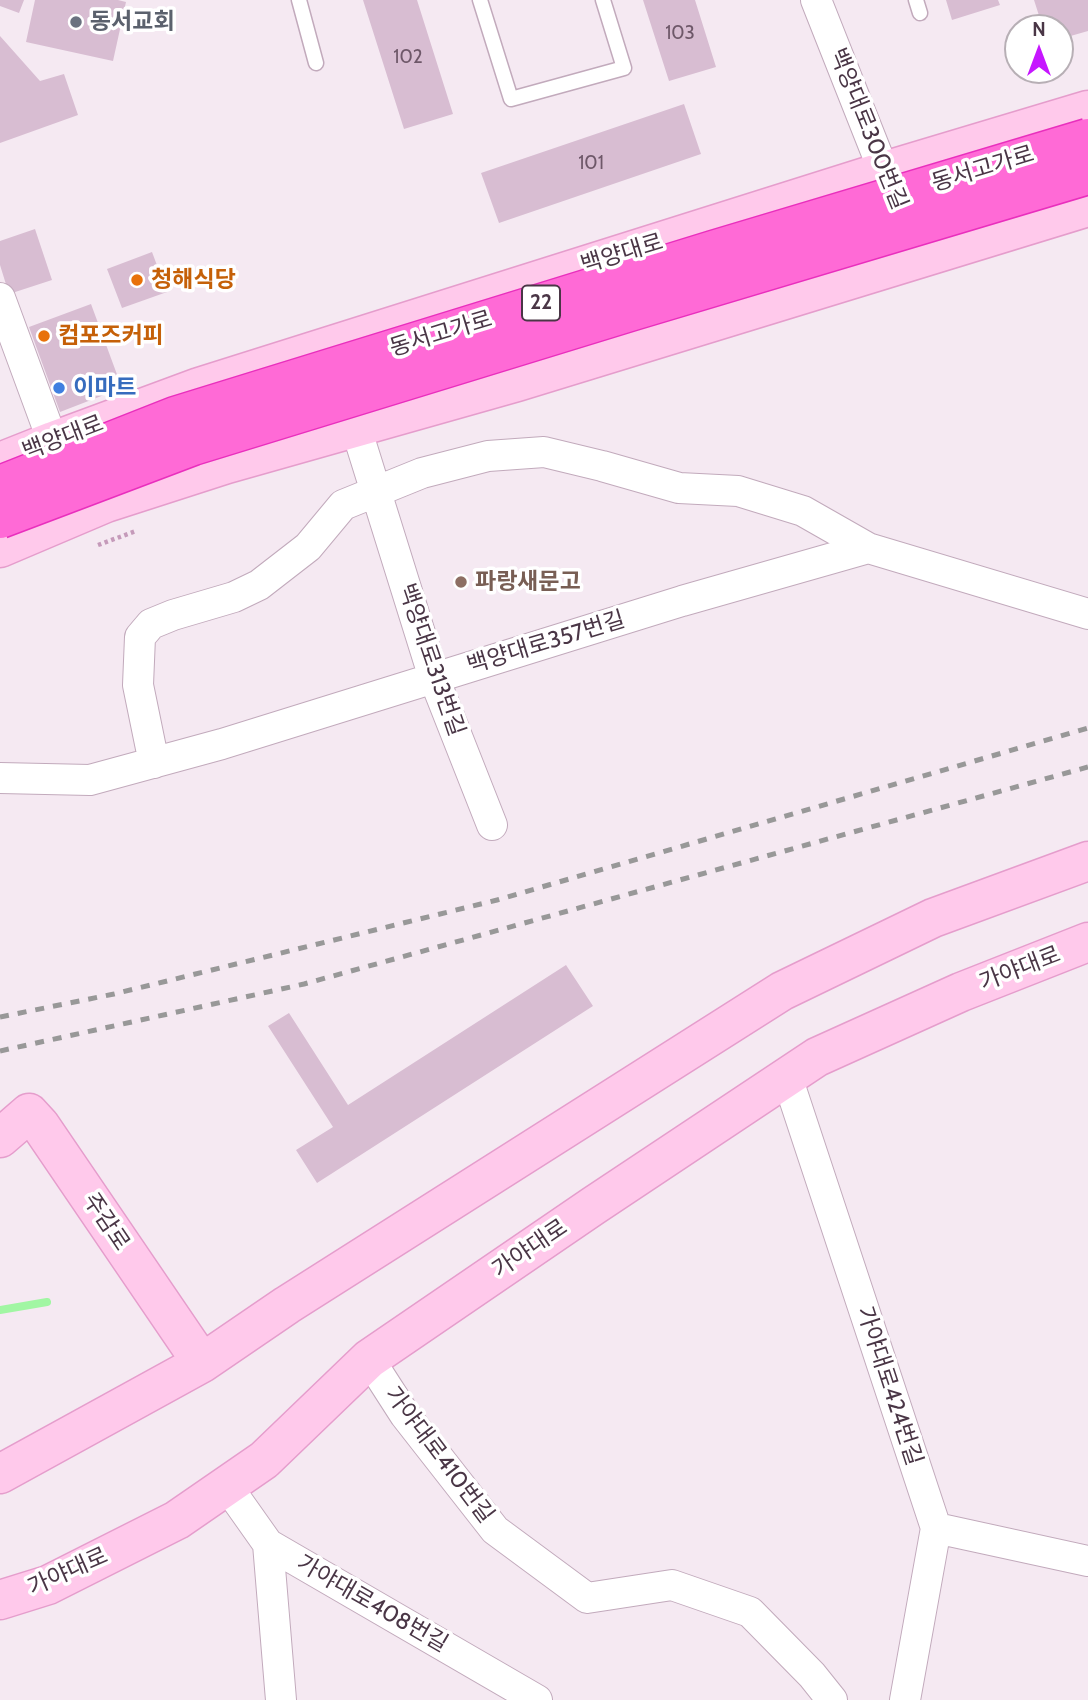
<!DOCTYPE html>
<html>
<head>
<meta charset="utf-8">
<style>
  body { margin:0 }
  #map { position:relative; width:1088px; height:1700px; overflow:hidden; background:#f5e9f2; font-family:Cabin,sans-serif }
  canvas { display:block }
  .north { position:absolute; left:1004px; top:14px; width:70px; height:70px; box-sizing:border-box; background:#fff; border:2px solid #b7afb5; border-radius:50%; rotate:0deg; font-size:19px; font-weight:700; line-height:28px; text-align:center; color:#4a3646 }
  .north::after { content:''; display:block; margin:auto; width:24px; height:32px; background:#c616ff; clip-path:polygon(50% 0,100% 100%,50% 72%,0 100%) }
</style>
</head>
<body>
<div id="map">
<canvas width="1088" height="1700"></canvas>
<div class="north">N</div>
</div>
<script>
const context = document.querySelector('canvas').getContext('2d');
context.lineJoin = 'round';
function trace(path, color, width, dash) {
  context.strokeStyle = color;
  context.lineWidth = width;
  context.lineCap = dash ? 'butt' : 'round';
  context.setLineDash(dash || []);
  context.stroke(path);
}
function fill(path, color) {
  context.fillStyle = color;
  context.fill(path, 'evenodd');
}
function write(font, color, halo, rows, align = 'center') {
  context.font = font + ' Cabin,"Noto Sans KR",sans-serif';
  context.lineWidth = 7;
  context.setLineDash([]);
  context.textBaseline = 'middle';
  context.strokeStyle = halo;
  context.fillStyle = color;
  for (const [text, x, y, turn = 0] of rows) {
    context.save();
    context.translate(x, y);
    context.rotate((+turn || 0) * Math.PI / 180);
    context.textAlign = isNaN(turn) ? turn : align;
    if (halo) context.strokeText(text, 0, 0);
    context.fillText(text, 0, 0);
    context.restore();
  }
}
trace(new Path2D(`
  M 0,1310 L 47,1302`), '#a1f6a3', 8);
fill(new Path2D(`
  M 0,0 L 24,0 L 19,13 L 0,6 Z
  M 35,0 L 118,0 L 126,2 L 113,61 L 26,42 Z
  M 363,0 L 417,0 L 453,114 L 404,129 Z
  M 643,0 L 695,0 L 716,67 L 669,81 Z
  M 946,0 L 998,0 L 1000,5 L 952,20 Z
  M 1034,0 L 1088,0 L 1088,31 L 1060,39 L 1060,28 L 1043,28 Z
  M 0,36 L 40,81 L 64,74 L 78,115 L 0,143 Z
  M 684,104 L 701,154 L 499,223 L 481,173 Z
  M 35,229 L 52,280 L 9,294 L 0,265 L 0,241 Z
  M 152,252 L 167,292 L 122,308 L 107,269 Z
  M 91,304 L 122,388 L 60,412 L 29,327 Z
  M 566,965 L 593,1006 L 317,1183 L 296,1150 L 333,1127 L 268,1026 L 289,1013 L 348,1105 Z`), '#d8bdd2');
const lane = new Path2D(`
  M 299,0 L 316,63
  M 480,0 L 511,99 L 624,68 L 603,0
  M 916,0 L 920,13`);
const street = new Path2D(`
  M 816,0 L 892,192
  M 0,298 L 60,461
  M 356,428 L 434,678 L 492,825
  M 154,763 L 138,685 L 140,637 L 151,624 L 173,615 L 234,597 L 259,585 L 308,547 L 343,505 L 422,473 L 488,456 L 544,452 L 602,466 L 679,488 L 738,491 L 803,511 L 868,548
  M 0,778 L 90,780 L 222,744 L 682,601 L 868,548 L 1088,614
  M 787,1077 L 936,1528 L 905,1700
  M 369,1359 L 405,1415 L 495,1530 L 587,1598 L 672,1585 L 750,1612 L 812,1675 L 832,1700
  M 227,1486 L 268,1544 L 537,1700
  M 936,1528 L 1088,1561
  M 268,1544 L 281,1700`);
const secondary = new Path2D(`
  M 0,462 L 53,441 L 199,387 L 884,171 L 1088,110
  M 0,548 L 106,503 L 227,464 L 517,382 L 1088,207
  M 0,1138 L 29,1113 L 40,1125 L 202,1363
  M 0,1474 L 202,1363 L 287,1305 L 782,991 L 933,918 L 1088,861
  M 0,1600 L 48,1585 L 177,1520 L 264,1460 L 369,1359 L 593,1206 L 817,1057 L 961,992 L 1088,942`);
trace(lane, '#c2aabc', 17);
trace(street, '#c2aabc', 32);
trace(secondary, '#e59dcc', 41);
trace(new Path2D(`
  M 98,545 L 136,531`), '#c59aba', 4.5, [3.5, 3.5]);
trace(lane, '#fff', 14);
trace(street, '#fff', 30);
trace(secondary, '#ffc9eb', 38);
trace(new Path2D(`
  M 0,1017 L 114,994 L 497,900 L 1088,728
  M 0,1051 L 304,984 L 1088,767`), '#989898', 5, [9, 9]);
const highwayBridge = new Path2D(`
  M 0,485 L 175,416 L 713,250 L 1088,138
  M 0,519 L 193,446 L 633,311 L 1088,175`);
trace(highwayBridge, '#e92fbd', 41, []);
trace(highwayBridge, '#ff6ad6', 38);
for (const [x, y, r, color] of [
  [76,22,7,"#6b7280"],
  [137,280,7,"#e8710a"],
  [44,336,7,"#e8710a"],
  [59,388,7,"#3f7fe0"],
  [461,582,7,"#8d6e63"]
]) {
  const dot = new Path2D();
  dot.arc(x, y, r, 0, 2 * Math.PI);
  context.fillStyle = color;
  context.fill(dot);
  trace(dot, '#fff', 2.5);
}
write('19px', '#6e5869', null, [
  ["103",680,33],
  ["102",408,57],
  ["101",591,163]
]);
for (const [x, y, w] of [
  [541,303,38]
]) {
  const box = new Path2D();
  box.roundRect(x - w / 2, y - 17.5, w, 35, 5);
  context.fillStyle = '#fff';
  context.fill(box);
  trace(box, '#4a3646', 2);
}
write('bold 21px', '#4a3646', null, [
  ["22",541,303]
]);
write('bold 23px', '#5b616d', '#fff', [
  ["동서교회",90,22]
], 'left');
write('23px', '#4a3646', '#fff', [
  ["백양대로300번길",868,129,68],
  ["동서고가로",983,169,-17],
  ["백양대로",622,254,-17],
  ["동서고가로",441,334,-17],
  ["백양대로",63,438,-21],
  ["백양대로357번길",546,643,-17],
  ["백양대로313번길",431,660,71],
  ["가야대로",1020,969,-21],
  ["주감로",106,1222,56],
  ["가야대로",530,1249,-34],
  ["가야대로424번길",889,1386,72],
  ["가야대로410번길",439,1455,53],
  ["가야대로",68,1572,-24],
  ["가야대로408번길",372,1604,30]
]);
write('bold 23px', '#c56008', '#fff', [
  ["청해식당",151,280],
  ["컴포즈커피",58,336]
], 'left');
write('bold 23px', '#366cbe', '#fff', [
  ["이마트",73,388]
], 'left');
write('bold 23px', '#785e54', '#fff', [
  ["파랑새문고",475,582]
], 'left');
</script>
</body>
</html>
